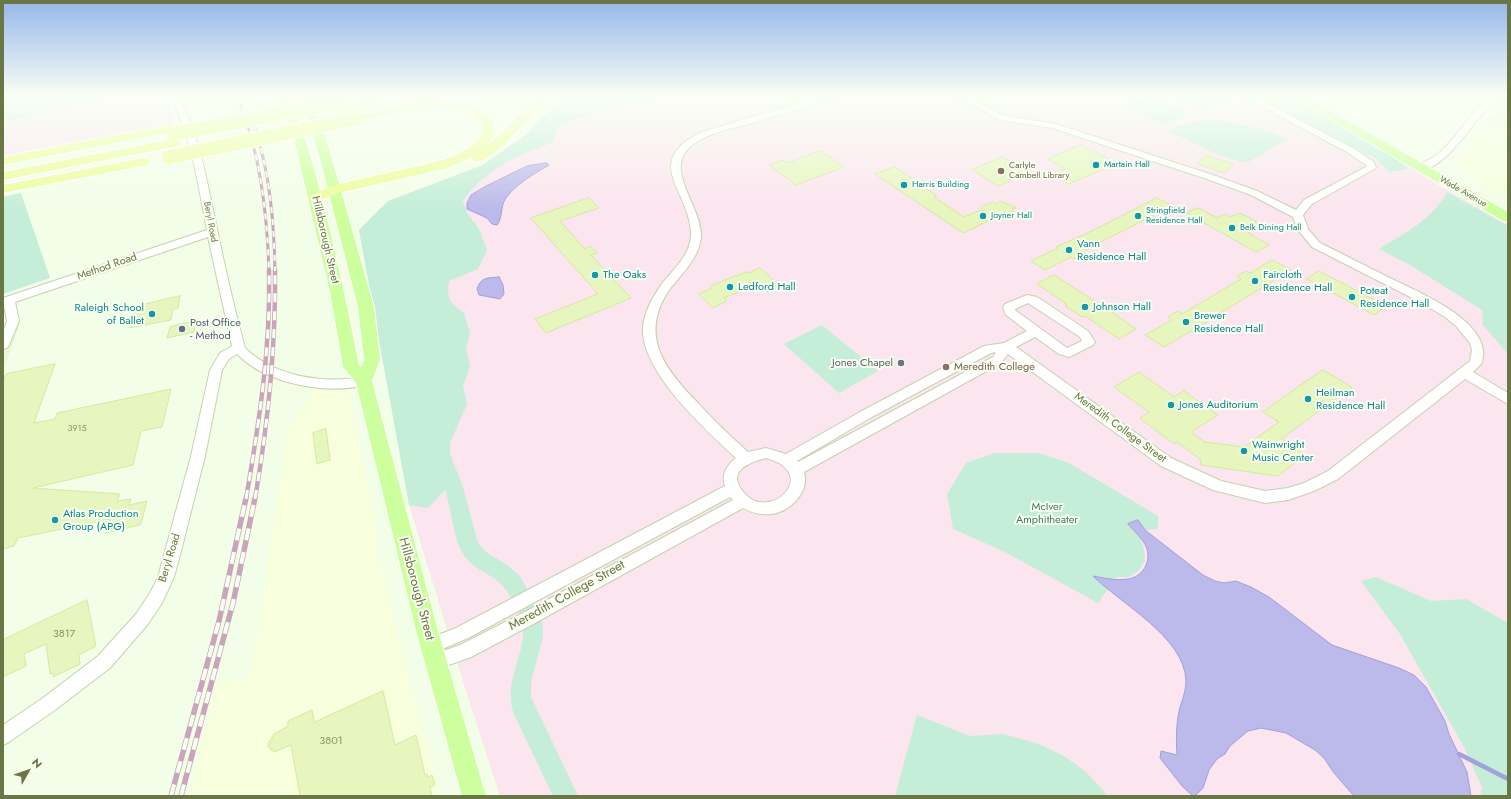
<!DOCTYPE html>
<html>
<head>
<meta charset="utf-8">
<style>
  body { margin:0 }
  #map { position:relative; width:1511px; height:799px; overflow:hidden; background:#f3fee8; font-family:Jost,sans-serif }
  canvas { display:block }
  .frame { position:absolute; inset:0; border:4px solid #6a7646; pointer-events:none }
  .north { position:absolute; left:8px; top:751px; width:40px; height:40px; -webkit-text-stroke:3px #f8fff0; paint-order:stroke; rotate:50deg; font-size:11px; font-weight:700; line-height:16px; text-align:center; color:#6a7646 }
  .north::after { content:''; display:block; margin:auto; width:14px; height:18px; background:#6a7646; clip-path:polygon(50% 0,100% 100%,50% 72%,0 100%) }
</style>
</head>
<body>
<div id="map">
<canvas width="1511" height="799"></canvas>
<div class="frame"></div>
<div class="north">N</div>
</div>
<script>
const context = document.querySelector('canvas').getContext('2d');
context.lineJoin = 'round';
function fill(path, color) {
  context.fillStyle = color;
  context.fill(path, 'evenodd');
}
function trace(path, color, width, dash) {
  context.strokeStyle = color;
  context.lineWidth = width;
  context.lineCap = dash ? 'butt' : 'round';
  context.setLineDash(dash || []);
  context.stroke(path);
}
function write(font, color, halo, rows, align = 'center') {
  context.font = font + ' Jost,sans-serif';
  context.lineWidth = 4;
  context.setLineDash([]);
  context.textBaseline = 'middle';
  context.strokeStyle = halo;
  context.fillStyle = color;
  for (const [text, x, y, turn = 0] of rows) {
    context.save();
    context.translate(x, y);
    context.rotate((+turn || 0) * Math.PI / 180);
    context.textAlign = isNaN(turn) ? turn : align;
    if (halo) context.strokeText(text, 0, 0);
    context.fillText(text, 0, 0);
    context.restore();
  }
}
fill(new Path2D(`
  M 1508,99 L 1508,132 L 1486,125 L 1486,122 L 1501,101 Z
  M 3,323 L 4,326 L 20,325 L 3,370 Z`), '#eaf8d9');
fill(new Path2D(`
  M 1486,125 L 1508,132 L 1508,197 L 1460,170 L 1454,165 Z
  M 310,389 L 343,393 L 348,395 L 350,399 L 364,469 L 379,534 L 375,539 L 401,646 L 440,796 L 190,796 L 217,684 L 249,677 L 259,624 L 289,424 L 308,400 Z`), '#f8ffdc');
fill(new Path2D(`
  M 3,97 L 164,97 L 172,112 L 175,123 L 3,157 Z
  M 569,97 L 1291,97 L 1395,157 L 1439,185 L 1508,223 L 1508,796 L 500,796 L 466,691 L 409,505 L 359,230 L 388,201 L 483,165 L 525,135 L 556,104 Z`), '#fbe5ef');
fill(new Path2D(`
  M 3,97 L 105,97 L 3,123 Z
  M 569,97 L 656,97 L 581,117 L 557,128 L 552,143 C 517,155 484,170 463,201 L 467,213 L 479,229 L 487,250 L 478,269 L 449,281 C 446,299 450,303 464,313 L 470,333 L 466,349 L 470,366 L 463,386 L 467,404 L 450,443 L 450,454 L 463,487 L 478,543 L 486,552 L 507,565 L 520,576 L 540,612 L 543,628 L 543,637 L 531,682 L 531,697 L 578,796 L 553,796 L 513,712 C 510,699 510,686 514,673 C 518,657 526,639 522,622 C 519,609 506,586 495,579 C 485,572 473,567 465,557 C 453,540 452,510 445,490 L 428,508 L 409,505 L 359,230 L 388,201 L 483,165 L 525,135 L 556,104 Z
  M 1145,97 L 1154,97 L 1190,114 L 1165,125 L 1125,106 Z
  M 1178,97 L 1223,97 L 1226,99 L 1203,109 Z
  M 1259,97 L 1291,97 L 1395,157 L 1408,169 L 1390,172 L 1375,158 Z
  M 1199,121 C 1231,119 1259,128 1288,139 L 1248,162 C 1230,163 1186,139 1168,131 L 1186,123 Z
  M 1447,192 L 1508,226 L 1508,354 L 1483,325 L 1482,310 L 1410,265 L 1379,249 C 1405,233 1432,220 1447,192 Z
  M 21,193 L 50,278 L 3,294 L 3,197 Z
  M 822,325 L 878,371 L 839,393 L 784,344 Z
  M 994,453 L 1038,453 L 1069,463 L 1158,516 L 1158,529 L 1137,531 L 1144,549 L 1145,561 L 1138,571 L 1129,577 L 1116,577 L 1098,603 L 1005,552 L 953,529 L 947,494 L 966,463 Z
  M 1376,577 L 1431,601 L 1466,599 L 1508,623 L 1508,796 L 1480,796 L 1482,788 L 1464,747 L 1400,634 L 1361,581 Z
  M 917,715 L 970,736 L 1003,734 L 1039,744 L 1064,756 L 1085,771 L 1108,796 L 895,796 Z`), '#c5eed8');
const water = new Path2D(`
  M 547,163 L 549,165 C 534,174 516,184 506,198 C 500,206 503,218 497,225 L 492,224 L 487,218 L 467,209 L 467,203 L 471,195 L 486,186 L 527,166 Z
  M 499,277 L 503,285 L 504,294 L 500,299 L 479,295 L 477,289 C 481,277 487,278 499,277 Z
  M 1138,520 L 1145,530 L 1203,575 L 1215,581 L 1224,583 L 1236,581 L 1251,587 L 1269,597 L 1332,645 L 1399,668 L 1414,675 L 1426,687 L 1445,721 L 1449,734 L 1467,772 L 1471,796 L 1354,796 L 1334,773 L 1324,758 L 1315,750 L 1286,733 L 1261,728 L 1248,731 L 1230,746 L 1225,754 L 1217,759 L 1209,770 L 1203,788 L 1195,796 L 1193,796 L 1182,786 L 1160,758 L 1161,751 L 1177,755 C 1176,739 1176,723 1180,707 C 1183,698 1186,690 1186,680 C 1184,637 1121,604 1093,576 C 1104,578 1117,581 1128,579 C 1142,577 1151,563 1147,549 C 1144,540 1134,531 1128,524 Z`);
fill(water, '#bcbaea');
trace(water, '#a2a0dd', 1);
trace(new Path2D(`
  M 1459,754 L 1508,779`), '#a2a0dd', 4.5);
const building = new Path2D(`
  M 1081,145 L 1117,164 L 1068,184 L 1052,174 L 1065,169 L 1048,159 Z
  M 820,151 L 844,167 L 796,185 L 769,165 L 783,160 L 786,163 Z
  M 1206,155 L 1233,164 L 1225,173 L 1198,164 Z
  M 1003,157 L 1029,172 L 998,186 L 972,170 Z
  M 895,167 L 937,196 L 934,197 L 964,217 L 983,209 L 981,207 L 992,202 L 995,204 L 1001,201 L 1016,208 L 1012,209 L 1014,211 L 1004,215 L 1003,214 L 963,233 L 875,174 Z
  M 589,198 L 599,208 L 560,221 L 585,249 L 591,246 L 597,253 L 591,255 L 631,298 L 546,333 L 535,319 L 598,294 L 531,218 Z
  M 1157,198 L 1172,206 L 1081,252 L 1085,254 L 1075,259 L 1071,257 L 1045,270 L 1031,261 L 1058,248 L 1056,247 L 1094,230 Z
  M 1198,208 L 1217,218 L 1225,214 L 1230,217 L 1240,213 L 1257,222 L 1248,226 L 1255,230 L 1248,233 L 1269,245 L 1256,252 L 1186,213 Z
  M 1272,260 L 1291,270 L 1201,325 L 1202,326 L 1193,332 L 1191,331 L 1164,347 L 1145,335 L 1172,320 L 1168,317 L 1178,311 L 1182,314 L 1241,279 L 1237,276 L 1246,271 L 1250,273 Z
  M 760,268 L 780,286 L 766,292 L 758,284 L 724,298 L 727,301 L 713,308 L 699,294 L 712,288 L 710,286 L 746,272 L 748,273 Z
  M 1319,271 L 1386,306 L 1374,315 L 1307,279 Z
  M 1054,275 L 1106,308 L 1136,329 L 1119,339 L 1088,318 L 1084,316 L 1082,317 L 1065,306 L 1067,305 L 1064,303 L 1065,303 L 1037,284 Z
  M 180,296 L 178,308 L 173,309 L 171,320 L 129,328 L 134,307 Z
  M 196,321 L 194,332 L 167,338 L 170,327 Z
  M 55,364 L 34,423 L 55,419 L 57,413 L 171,389 L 162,427 L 141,431 L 133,465 L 33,488 L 120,494 L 117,501 L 131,499 L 129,505 L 147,501 L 142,520 L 140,525 L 105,533 L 110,519 L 18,538 L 14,546 L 3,549 L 3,382 L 6,374 Z
  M 1323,370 L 1352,387 L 1281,439 L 1305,455 L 1278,476 L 1201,465 L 1200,459 L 1177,442 L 1174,444 L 1140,418 L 1149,412 L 1114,387 L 1139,372 L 1174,397 L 1184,391 L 1218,415 L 1191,432 L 1205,442 L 1244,447 L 1279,422 L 1263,412 Z
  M 326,429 L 330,460 L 317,464 L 313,433 Z
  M 87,600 L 96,646 L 79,655 L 80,664 L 53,677 L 53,673 L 50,674 L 46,644 L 24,654 L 26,666 L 3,677 L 3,640 Z
  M 383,691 L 395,745 L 416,735 L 425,775 L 427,774 L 428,777 L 432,775 L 435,785 L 430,787 L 432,796 L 300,796 L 291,745 L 274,752 L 269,748 L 268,744 L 274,734 L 288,726 L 288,721 L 312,710 L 314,722 Z`);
fill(building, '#e6f6be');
trace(building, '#d5ea9d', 1);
const minor = new Path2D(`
  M 171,97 L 179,97 C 199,136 205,172 214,214 C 223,259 233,304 245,348 C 275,377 324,384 364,377 L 368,378 L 370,381 L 368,384 C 329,396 266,384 237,354 L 229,359 L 222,370 L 205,456 L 180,555 L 174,577 L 162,603 L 148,624 L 110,668 L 55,710 L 9,742 L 3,745 L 3,725 L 43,698 L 98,656 L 136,614 L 150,593 L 158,577 L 191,456 L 210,370 L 220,353 L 232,346 L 208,237 L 15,302 L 19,321 L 9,345 L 7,348 L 3,349 L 3,331 L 7,321 L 4,305 L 3,306 L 3,298 L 207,230 C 198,184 192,140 171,97 Z
  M 818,97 L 832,97 C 825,102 814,104 807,107 C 787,113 768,118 749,124 C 729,129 706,133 690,147 C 664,169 701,207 701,234 C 701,257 682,273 669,290 C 639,335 664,368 696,401 C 712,419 730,436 748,452 L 766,448 L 786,454 L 860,412 L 984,346 L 1004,343 L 1027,331 L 1006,315 L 1003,307 L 1005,304 L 1027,295 L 1037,297 L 1088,331 L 1095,342 L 1093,345 L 1069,357 L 1059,354 L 1035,337 L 1016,347 L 1171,458 L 1221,481 L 1265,491 L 1288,488 L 1304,483 L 1328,471 L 1470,361 L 1472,350 L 1470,343 L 1456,326 L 1445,317 L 1420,302 L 1312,247 L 1298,230 L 1293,217 L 1251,195 L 1207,179 L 1052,128 L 1000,120 L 957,97 L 968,97 L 1005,116 L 1056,124 L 1213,175 L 1257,191 L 1296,210 L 1304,200 L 1366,167 L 1366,165 L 1347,152 L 1244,97 L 1255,97 L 1353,148 L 1374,162 L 1376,168 L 1312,204 L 1303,215 L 1308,229 L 1320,243 C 1343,254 1365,266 1388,277 C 1417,292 1494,321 1482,363 L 1473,372 L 1508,393 L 1508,404 L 1465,379 L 1338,479 L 1314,491 L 1288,500 L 1265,503 L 1213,490 L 1161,466 L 1008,354 L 1001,363 L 804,472 C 810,492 790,512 771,514 C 760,515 752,513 743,508 L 535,623 L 471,657 L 435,670 L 429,668 L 426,662 L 429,656 L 460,645 L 523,613 L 733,500 L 730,497 L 468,638 L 431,654 L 425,652 L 423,646 L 425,640 L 456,628 L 725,486 C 721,474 727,465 736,458 C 705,429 641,372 643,328 C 644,312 653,296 662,284 C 674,268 692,254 691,232 C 689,190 641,161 702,132 ZM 1028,303 L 1080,337 L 1082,341 L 1067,348 L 1015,310 L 1015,309 ZM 996,352 L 993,357 L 798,462 L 797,461 L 870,418 L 991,353 ZM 766,458 C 821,473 771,522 745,494 C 725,472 747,463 766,458 Z
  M 1493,97 L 1503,97 C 1498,103 1490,105 1485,111 C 1470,126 1442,175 1416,169 L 1414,167 L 1416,165 C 1447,157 1458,127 1480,106 C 1483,103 1489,100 1493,97 Z`);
const major = new Path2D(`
  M 280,97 L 291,97 C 322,183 341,276 359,365 L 361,367 L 364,360 L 358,307 L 320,159 L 309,122 L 300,97 L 311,97 L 321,122 L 332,159 L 374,307 L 380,360 L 372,381 L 438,631 L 486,796 L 462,796 L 416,631 L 356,383 L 343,367 L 330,292 L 294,139 Z
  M 1292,97 L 1306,97 L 1508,212 L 1508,222 L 1503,221 Z`);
const highway = new Path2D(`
  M 537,97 L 550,97 L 501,148 L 483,161 L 473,161 L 472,157 L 448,168 L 339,193 L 315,202 L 310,201 L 308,198 C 318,183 425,168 450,157 C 461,153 481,144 482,131 C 484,106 437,107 421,109 C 399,111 377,118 355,123 L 351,122 L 349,119 L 351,116 L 430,99 L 435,101 L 453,102 L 471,105 L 484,112 L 493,122 L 495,132 L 487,146 L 500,135 Z
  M 371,99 L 375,100 L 377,103 L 375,106 L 339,114 L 335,113 L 333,110 L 335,107 Z
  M 172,124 L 177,125 L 178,128 L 177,131 L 3,165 L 3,157 Z
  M 174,139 L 179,140 L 181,143 L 179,146 L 3,180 L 3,172 Z
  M 143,158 L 148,159 L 150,162 L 148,165 L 3,193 L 3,185 Z`);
trace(minor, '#c6d2ac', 2);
trace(major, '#fff', 2);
trace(highway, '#fff', 2);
fill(minor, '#fff');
fill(major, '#cdff9e');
fill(highway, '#eefc9b');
const railFar2 = new Path2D(`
  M 238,97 C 260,153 267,211 269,271
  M 254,125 C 270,173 274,221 275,271`);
const railFar1 = new Path2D(`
  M 246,499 C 259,423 271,347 269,270
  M 255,499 C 268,423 276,347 275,270`);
const rail = new Path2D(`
  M 171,796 L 219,621 L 246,498
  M 181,796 L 233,603 L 255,498`);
trace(railFar2, '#caa4ba', 3);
trace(railFar1, '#caa4ba', 4.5);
trace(rail, '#caa4ba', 5.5);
trace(railFar2, '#f8fff0', 2, [6]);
trace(railFar1, '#f8fff0', 3, [9]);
trace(rail, '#f8fff0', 4, [12]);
const highwayBridge = new Path2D(`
  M 173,134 L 336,103
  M 169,157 L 355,119`);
trace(highwayBridge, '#fff', 16, []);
trace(highwayBridge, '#eefc9b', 14);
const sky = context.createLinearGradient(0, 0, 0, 209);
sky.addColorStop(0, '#96b6e9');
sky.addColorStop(0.46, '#fafff5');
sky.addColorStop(1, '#fafff500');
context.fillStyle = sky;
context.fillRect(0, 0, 1511, 209);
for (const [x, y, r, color] of [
  [1096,165,4,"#0f9aa8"],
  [1001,171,4,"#8d6e63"],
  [904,185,4,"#0f9aa8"],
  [983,216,4,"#0f9aa8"],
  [1138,216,4,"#0f9aa8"],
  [1232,228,4,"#0f9aa8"],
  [1069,250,4,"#0f9aa8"],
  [595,275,4,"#0f9aa8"],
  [1255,281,4,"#0f9aa8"],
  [730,287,4,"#0f9aa8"],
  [1352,297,4,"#0f9aa8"],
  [1085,307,4,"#0f9aa8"],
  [152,314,4,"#0f9aa8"],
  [1186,322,4,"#0f9aa8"],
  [182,329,4,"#5c6f8a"],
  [901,363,4,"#6b7280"],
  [946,367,4,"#8d6e63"],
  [1308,399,4,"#0f9aa8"],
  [1171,405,4,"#0f9aa8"],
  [1244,451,4,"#0f9aa8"],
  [55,520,4,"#0f9aa8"]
]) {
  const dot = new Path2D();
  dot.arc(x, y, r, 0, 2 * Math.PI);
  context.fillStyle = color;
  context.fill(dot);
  trace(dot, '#f8fff0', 1.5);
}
write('9px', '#0d838f', '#f8fff0', [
  ["Martain Hall",1104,165],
  ["Harris Building",912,185],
  ["Stringfield",1146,211],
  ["Residence Hall",1146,221],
  ["Joyner Hall",991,216],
  ["Belk Dining Hall",1240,228]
], 'left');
write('9px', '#785e54', '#f8fff0', [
  ["Carlyle",1009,166],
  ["Cambell Library",1009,176]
], 'left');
write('9px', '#6a7646', '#f8fff0', [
  ["Wade Avenue",1463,192,30],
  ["Beryl Road",210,222,79]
]);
write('9px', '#899664', null, [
  ["3915",77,429]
]);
write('11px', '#6a7646', '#f8fff0', [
  ["Hillsborough Street",325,240,77],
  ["Method Road",107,267,-19],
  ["Meredith College Street",1120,428,36],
  ["Beryl Road",170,558,-73]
]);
write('11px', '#0d838f', '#f8fff0', [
  ["Vann",1077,244],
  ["Residence Hall",1077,257],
  ["The Oaks",603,275],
  ["Faircloth",1263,275],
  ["Residence Hall",1263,288],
  ["Ledford Hall",738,287],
  ["Poteat",1360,291],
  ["Residence Hall",1360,304],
  ["Johnson Hall",1093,307],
  ["Raleigh School",144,308,"right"],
  ["of Ballet",144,321,"right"],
  ["Brewer",1194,316],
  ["Residence Hall",1194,329],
  ["Heilman",1316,393],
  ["Residence Hall",1316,406],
  ["Jones Auditorium",1179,405],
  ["Wainwright",1252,445],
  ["Music Center",1252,458],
  ["Atlas Production",63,514],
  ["Group (APG)",63,527]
], 'left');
write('11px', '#4e5e75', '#f8fff0', [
  ["Post Office",190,323],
  ["- Method",190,336]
], 'left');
write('11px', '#5b616d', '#f8fff0', [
  ["Jones Chapel",893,363]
], 'right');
write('11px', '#785e54', '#f8fff0', [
  ["Meredith College",954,367]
], 'left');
write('11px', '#3d7b62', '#f8fff0', [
  ["McIver",1047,507],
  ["Amphitheater",1047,520]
]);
write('11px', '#899664', null, [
  ["3817",64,634],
  ["3801",331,741]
]);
write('13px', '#6a7646', '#f8fff0', [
  ["Hillsborough Street",416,589,75],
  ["Meredith College Street",567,596,-29]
]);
</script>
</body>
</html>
